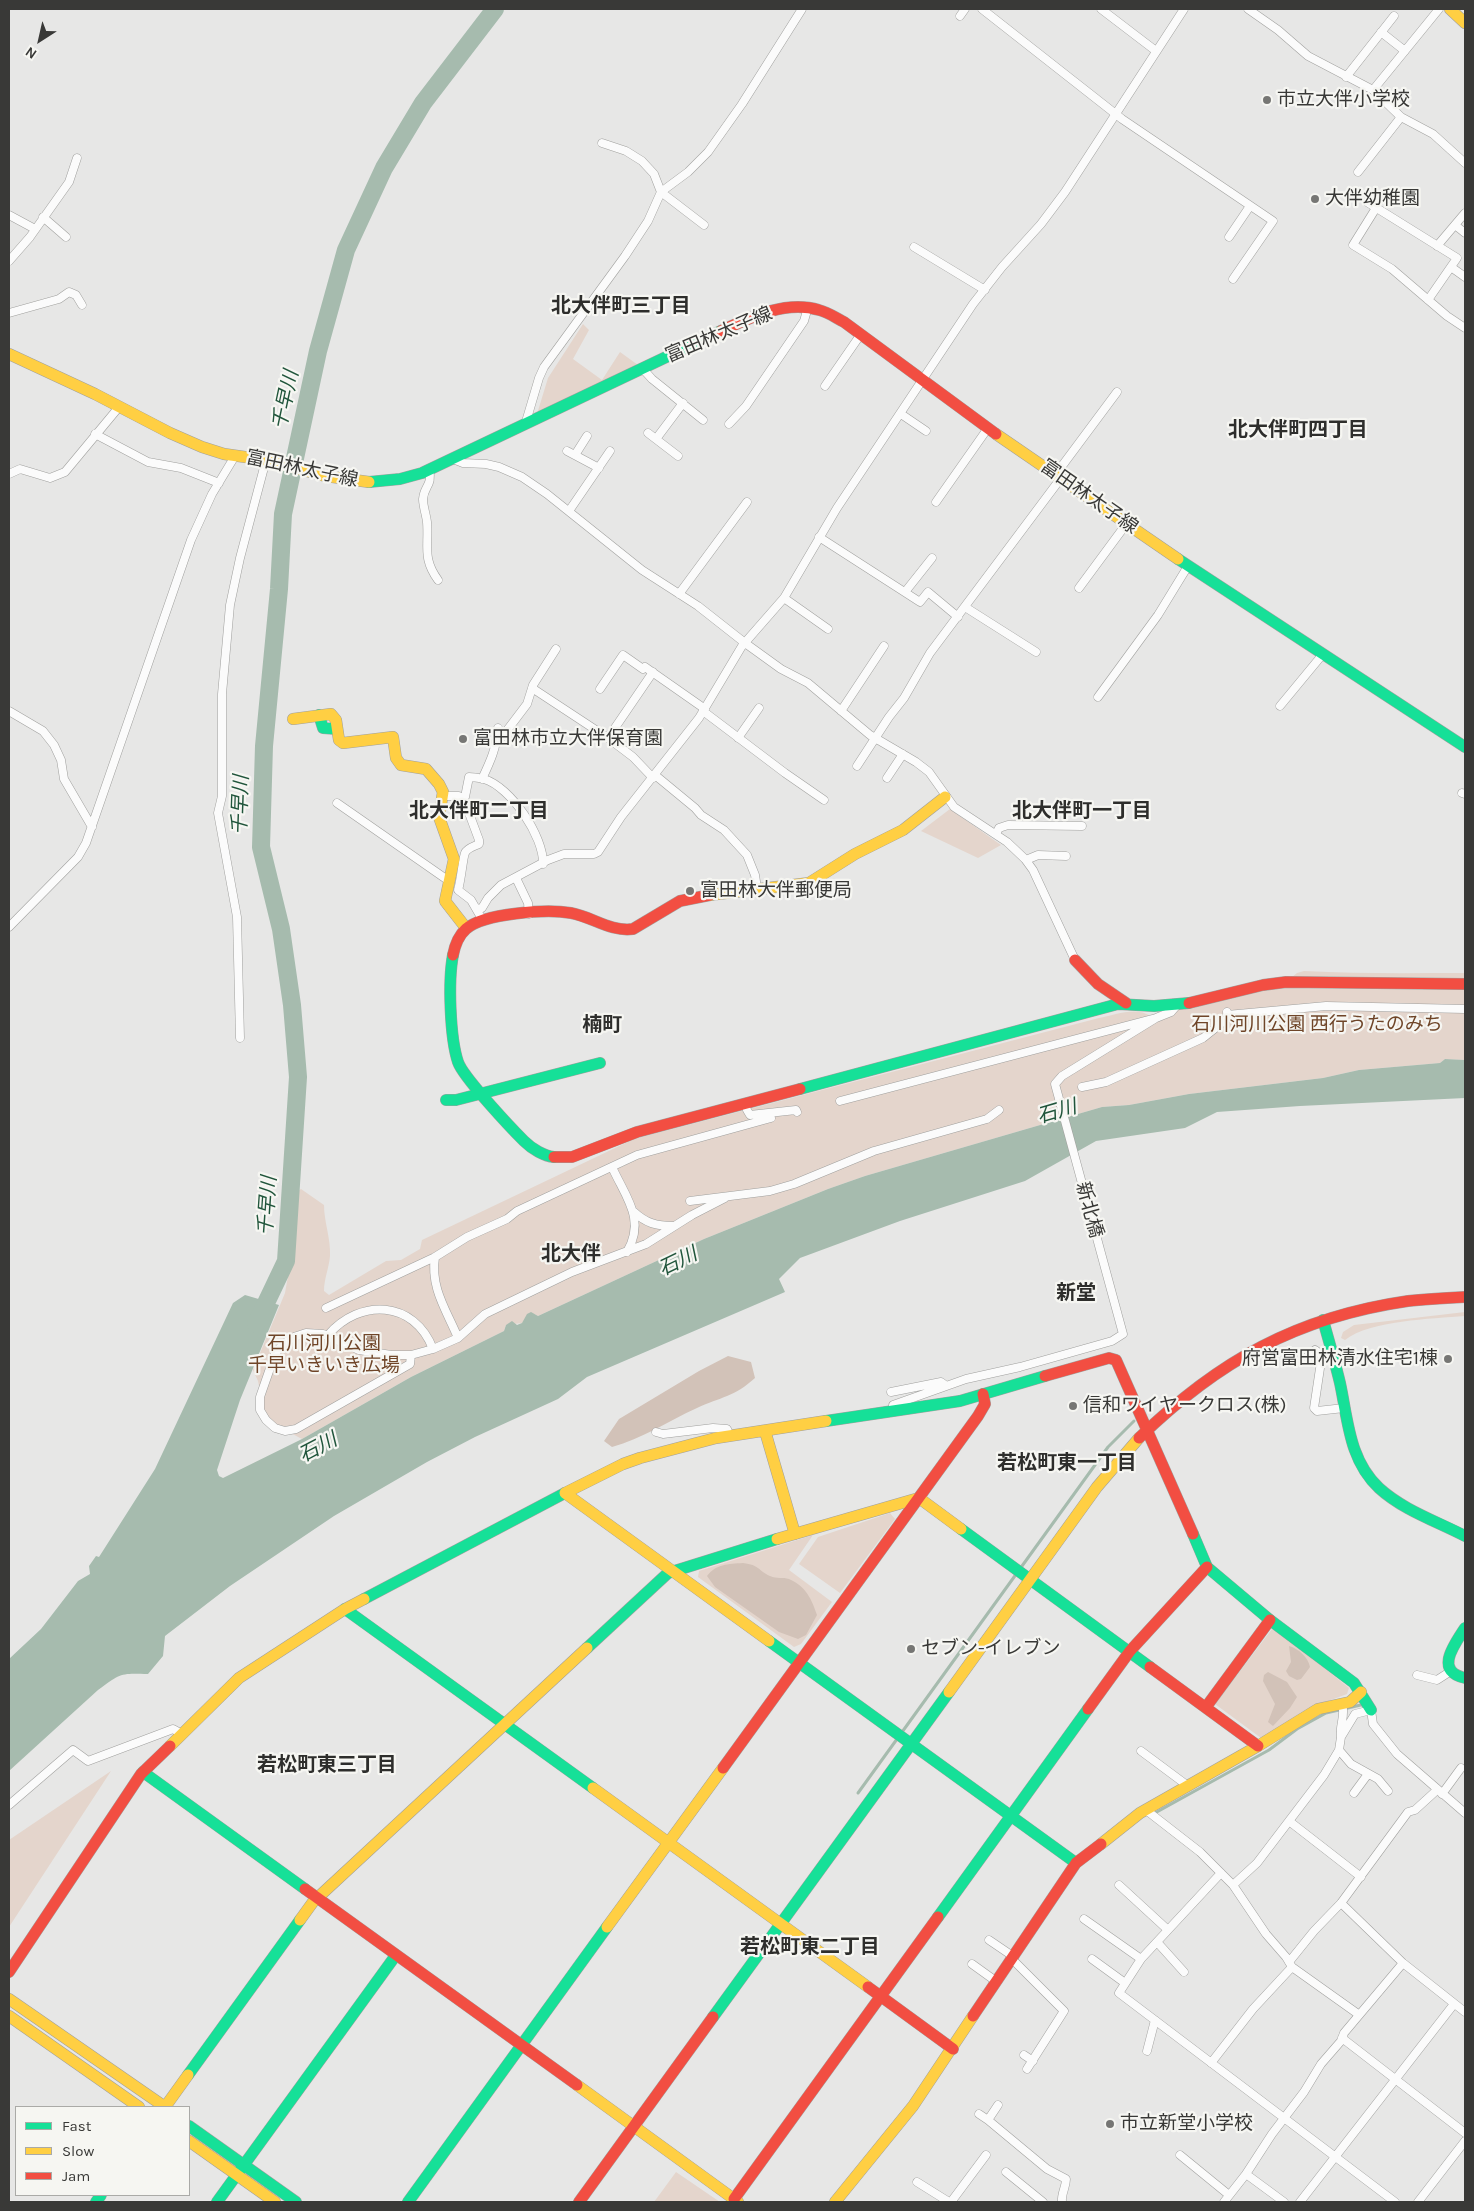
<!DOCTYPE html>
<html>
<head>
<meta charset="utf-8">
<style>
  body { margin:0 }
  #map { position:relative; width:1474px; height:2211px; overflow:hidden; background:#e7e7e6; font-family:Karla,sans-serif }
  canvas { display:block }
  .frame { position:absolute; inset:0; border:10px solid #393937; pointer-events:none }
  .legend { position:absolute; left:15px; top:2106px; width:175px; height:90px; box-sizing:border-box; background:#f6f6f2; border:1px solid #aaaaa7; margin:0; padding:6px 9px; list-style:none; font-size:15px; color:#393937 }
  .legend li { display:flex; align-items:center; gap:10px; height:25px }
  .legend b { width:25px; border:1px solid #aaaaa7 }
  .north { position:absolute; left:15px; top:15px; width:50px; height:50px; -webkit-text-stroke:4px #f6f6f2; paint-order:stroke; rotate:215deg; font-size:14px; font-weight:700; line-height:20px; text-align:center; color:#393937 }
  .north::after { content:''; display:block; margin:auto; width:18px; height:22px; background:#393937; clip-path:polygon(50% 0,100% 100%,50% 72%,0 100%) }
</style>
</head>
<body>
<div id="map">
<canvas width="1474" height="2211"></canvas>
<div class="frame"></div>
<ul class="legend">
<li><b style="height:6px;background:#16e098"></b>Fast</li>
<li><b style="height:6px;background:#ffcf43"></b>Slow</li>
<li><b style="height:6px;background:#f24e42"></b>Jam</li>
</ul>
<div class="north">N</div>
</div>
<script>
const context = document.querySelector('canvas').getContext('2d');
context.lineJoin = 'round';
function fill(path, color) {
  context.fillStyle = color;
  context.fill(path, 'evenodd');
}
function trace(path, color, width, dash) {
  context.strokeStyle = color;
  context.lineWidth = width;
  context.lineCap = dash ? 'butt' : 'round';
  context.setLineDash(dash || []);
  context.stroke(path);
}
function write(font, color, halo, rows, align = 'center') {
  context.font = font + ' Karla,"Noto Sans JP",sans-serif';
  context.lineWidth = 4.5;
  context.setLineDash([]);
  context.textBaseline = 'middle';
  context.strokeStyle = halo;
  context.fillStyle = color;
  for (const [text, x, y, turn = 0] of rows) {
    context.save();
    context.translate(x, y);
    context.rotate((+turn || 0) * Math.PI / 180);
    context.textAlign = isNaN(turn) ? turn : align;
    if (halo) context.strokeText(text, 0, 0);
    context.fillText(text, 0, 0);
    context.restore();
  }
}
fill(new Path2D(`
  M 583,324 L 589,330 L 573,359 L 602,380 L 620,352 L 638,365 L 537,414 L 548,378 Z
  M 950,809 L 1001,845 L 978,858 L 921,831 Z
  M 1304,971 C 1358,974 1411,973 1465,973 L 1465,1060 L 1445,1059 L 1440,1063 L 1359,1070 L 1323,1078 L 1189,1094 L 1129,1105 L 1102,1107 L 865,1176 L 828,1189 L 704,1239 L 538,1316 L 534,1314 L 522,1323 L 506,1325 L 504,1331 L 411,1377 L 302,1439 L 266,1420 L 258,1381 L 253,1370 L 285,1293 L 295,1237 L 298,1191 L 301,1189 L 324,1205 C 324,1222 331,1239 330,1256 C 329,1268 324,1279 324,1291 L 329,1295 L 386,1261 L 401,1260 L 420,1249 L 422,1240 L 634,1139 L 1099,1018 C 1114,1015 1137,1006 1150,1016 L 1286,982 L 1297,973 Z
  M 1465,1312 L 1465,1316 C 1431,1319 1371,1320 1345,1340 L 1341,1338 L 1343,1332 L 1354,1325 Z
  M 890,1513 L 895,1519 L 840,1593 L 799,1564 L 818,1537 Z
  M 813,1535 L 789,1570 L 832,1602 L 801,1644 L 794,1647 L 698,1577 L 699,1571 Z
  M 1272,1629 L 1277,1630 L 1349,1688 L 1347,1694 L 1307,1709 L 1261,1738 L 1215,1704 Z
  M 111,1771 L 9,1927 L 9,1840 Z
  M 676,2172 L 720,2202 L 654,2202 Z`), '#e4d5cc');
fill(new Path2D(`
  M 728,1356 L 751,1362 L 755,1378 C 734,1397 721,1397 697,1408 C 668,1421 642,1439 612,1447 L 604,1441 L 619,1419 L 699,1371 Z
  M 743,1563 C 760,1565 757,1570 770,1576 C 777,1579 783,1577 789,1579 C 806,1586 812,1600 817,1615 L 806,1635 L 798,1639 L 779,1632 L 715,1587 L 707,1576 C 716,1564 728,1564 743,1563 Z
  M 1289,1646 C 1299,1649 1308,1657 1310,1667 L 1301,1679 L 1297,1680 L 1289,1676 L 1286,1671 L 1291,1662 Z
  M 1268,1672 L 1287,1682 L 1297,1697 L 1290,1708 L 1273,1726 L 1268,1722 L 1275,1704 L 1263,1681 L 1264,1675 Z`), '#d2c2b8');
fill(new Path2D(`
  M 1445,1059 L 1465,1060 L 1465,1098 L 1300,1106 L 1217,1112 L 1185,1128 L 1096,1141 L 1025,1181 L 900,1221 L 800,1258 L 779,1279 L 785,1292 L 587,1377 L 558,1399 L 475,1437 L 427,1462 L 334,1516 L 230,1586 L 165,1636 L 163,1656 L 148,1674 C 120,1673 121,1673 98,1690 L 9,1771 L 9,1659 L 41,1629 L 78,1581 L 90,1574 L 89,1566 L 96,1556 L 99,1557 L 155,1469 L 233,1303 L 245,1295 L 279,1305 L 240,1400 L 217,1470 L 219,1476 L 223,1478 L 302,1439 L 411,1377 L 504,1331 L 506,1325 L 512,1321 L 517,1325 L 522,1323 L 527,1314 L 531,1312 L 538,1316 L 704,1239 L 828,1189 L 865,1176 L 1102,1107 L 1129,1105 L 1189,1094 L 1323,1078 L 1359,1070 L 1440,1063 Z`), '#a6bbae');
trace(new Path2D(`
  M 858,1793 L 1108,1447 L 1134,1421
  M 1155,1813 L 1269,1750 L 1297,1729 L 1326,1713 L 1365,1704`), '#a6bbae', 3);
trace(new Path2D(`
  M 256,1324 L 286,1261 L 298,1077 L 292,1005 L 281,929 L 261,847 L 264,746 L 279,589 L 283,514 L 318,351 L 346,250 L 384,168 L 423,103 L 495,9`), '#a6bbae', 18);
const street = new Path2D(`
  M 982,9 L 1122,119 L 1273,221 L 1233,279
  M 1101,9 L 1156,51
  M 1248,9 L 1278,30 L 1308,56 L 1373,90 L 1401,117 L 1433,134 L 1465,163
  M 960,16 L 965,9
  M 1381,32 L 1405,51
  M 1346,77 L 1394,16
  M 1373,90 L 1439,9
  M 602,143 L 626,151 L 642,161 L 654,174 L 661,192 L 704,225
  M 1358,172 L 1401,117
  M 1367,202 L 1457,258 L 1428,300
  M 1376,208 L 1353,245 L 1392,269 L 1447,316 L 1465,328
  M 9,215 L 35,229
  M 43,217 L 66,237
  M 1455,225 L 1465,233
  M 1229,237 L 1250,206
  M 1437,246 L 1465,213
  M 914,247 L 985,290
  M 9,261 L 30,237 L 69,182 L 77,158
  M 1451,267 L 1465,277
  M 9,313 L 59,299 L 69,292 L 76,295 L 82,305
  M 642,368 L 652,379 L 703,420
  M 825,386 L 861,334
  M 901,414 L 926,431
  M 729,424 L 746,406 L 804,321 L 808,307
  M 525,425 L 539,378 L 544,367 L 625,256 L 648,221 L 661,192 L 688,172 L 708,152 L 742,104 L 802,9
  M 648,433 L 678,456
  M 95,434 L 148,462 L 181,468 L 219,483
  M 656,439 L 683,403
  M 567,451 L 599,468
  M 575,455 L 587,436
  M 453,459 L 463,463 L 486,464 L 499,467 L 522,477 L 547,494 L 642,570 L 698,606 L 745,643 L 781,669 L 808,683 L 870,735 L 916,762 L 929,772 L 954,807 L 1007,842 L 1025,859 L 1033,870 L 1075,960
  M 429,470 C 433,485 424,486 423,499 C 423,506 426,514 427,522 C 429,546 422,558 438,580
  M 9,474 L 20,469 L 50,478 L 65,472 L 119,407
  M 1056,474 L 1117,392
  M 936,502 L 988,428
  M 569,511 L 610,451
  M 819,537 L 920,602 L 928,592 L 958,617
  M 1079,588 L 1127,523
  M 905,592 L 932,558
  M 679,594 L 747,502
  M 784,598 L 828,629
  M 965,607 L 1036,652
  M 532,688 L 608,738 L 653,672
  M 600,689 L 623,655 L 643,669 L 645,667 L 705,709
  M 1098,697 L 1158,615 L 1188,566
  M 1280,706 L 1323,654
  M 9,711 L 43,731 L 54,745 L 61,760 L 64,779 L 92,827
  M 703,711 L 785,773 L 824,800
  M 841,711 L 884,646
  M 608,738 L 633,757 L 653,778
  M 738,738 L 759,708
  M 497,740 L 502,737 L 527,704 L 533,685 L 556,649
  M 857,766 L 889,717 L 904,698 L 930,653 L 1061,478
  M 655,775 L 695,808 L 701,815 L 724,830 L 747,855 L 755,875 L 757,888
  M 887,778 L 903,754
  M 482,779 C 491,760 496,749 498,728
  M 1462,793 L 1465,794
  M 444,796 L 459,796 L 466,805 L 479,840 L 479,844 C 475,846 467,848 465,853 C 463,857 461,881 458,890 L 471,900 L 482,919
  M 462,800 L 465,797 L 469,777 C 474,777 479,778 484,779 C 511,787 544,837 543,864
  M 337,803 L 449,881
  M 996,834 L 999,828 L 1008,825 L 1082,826
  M 1026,860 L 1038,855 L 1066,856
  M 516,878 L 528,903 L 529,914
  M 477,909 L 482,908 L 488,898 L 501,885 L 548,860 L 564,854 L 594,854 L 598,852 L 621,817 L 699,718 L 742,646 L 784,598 L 837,508 L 973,304 L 1002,267 L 1041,224 L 1065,192 L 1184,9
  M 9,927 L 78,857 L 86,843 L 191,540 L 212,494 L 235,456
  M 1227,1015 L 1326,1006 L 1465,1009
  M 240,1038 L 237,917 L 218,813 L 222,796 L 222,694 L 230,605 L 240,558 L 266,460
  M 1082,1087 L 1106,1082 L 1203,1038 L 1228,1018 L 1227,1012
  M 840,1101 L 1156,1018 L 1171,1012 L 1178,1004
  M 747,1110 L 750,1115 L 796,1110 L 797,1112
  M 612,1167 C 626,1198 646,1219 627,1252
  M 690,1201 L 770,1191 L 794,1184 L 874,1151 L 987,1119 L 999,1110
  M 634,1212 C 646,1223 656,1226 673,1226
  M 435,1257 C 430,1288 447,1311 458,1338
  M 326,1308 L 435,1257 L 467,1237 L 507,1219 L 517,1211 L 637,1155 L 771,1118
  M 328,1335 C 360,1298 414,1300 433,1349
  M 411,1355 L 410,1364 L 296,1429 L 285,1431 L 275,1428 L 266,1420 L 260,1410 L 260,1397 L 275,1354 L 283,1344 L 294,1337 L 306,1333 L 323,1334 L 359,1350 L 391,1355 L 411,1355 L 433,1349 L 458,1338 L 485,1314 L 572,1272 L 646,1244 L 692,1215 L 725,1198
  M 1308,1356 L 1315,1350 L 1322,1355 L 1314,1408 L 1317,1411 L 1344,1408
  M 891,1392 L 941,1382 L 945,1385
  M 893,1411 L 893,1405 L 966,1379 L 1020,1367 L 1112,1341 L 1123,1334 L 1055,1084 L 1062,1076 L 1156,1018
  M 656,1432 L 663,1434 L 713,1428 L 727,1429 L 730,1436
  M 1417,1675 L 1437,1680 L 1451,1671
  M 1341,1737 C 1339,1725 1346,1716 1342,1703
  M 1339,1750 L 1351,1764 L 1378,1779 L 1388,1791
  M 1141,1751 L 1188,1786
  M 1354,1793 L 1368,1774
  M 1442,1794 L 1461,1768
  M 9,1805 L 73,1750 L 88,1761 L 173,1729 L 182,1734
  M 1146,1810 L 1200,1852 L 1233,1885 L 1266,1934 L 1286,1957 L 1292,1967 L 1358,2014
  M 1289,1821 L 1361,1877
  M 1221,1873 L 1141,1959 L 1119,1993 L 1395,2202
  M 1119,1885 L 1168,1930
  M 1233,1885 L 1257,1863 L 1324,1775 L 1339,1750 L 1341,1737 L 1355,1714 L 1371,1710 L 1373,1724 L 1397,1754 L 1465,1813
  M 1341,1903 L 1403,1963 L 1465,2012
  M 1084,1919 L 1141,1959
  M 989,1940 L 1014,1957
  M 1157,1942 L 1184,1972
  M 1012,1959 L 1064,2011 L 1027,2069
  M 1092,1959 L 1125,1983
  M 1289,1962 L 1314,1931 L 1341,1903 L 1408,1812 L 1415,1810 L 1437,1790
  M 972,1964 L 997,1982
  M 1342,2038 L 1465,2133
  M 1147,2051 L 1155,2020
  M 1024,2055 L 1033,2061
  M 1211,2063 L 1253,2009 L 1292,1967
  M 998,2105 L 988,2120 L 1047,2169 L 1066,2179 C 1066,2188 1061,2193 1062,2202
  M 979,2114 L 988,2120
  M 1180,2155 L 1229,2195
  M 1006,2172 L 1043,2202
  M 1246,2174 L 1284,2202
  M 917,2182 L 949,2202
  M 951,2202 L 986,2155
  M 1224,2202 L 1246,2174 L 1272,2134 L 1304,2092 L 1321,2064 L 1341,2041 L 1344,2033 L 1403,1963
  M 1300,2202 L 1454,2004
  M 1418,2202 L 1465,2141`);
const fast = new Path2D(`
  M 369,482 L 400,479 L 422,473 L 721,331
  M 1178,559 L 1465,747
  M 319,715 L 323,728 L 337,729
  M 453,955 C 448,981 450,1038 458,1062 C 463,1077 511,1128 524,1141 C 532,1149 544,1156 554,1157
  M 800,1089 L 1118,1004 L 1154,1006 L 1189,1003
  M 446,1100 L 456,1100 L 600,1063
  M 1323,1320 C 1329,1341 1335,1362 1340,1383 C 1348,1420 1349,1460 1379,1488 C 1403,1510 1436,1521 1465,1536
  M 826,1421 L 960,1401 L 1045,1376
  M 961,1529 L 1150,1667
  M 1193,1534 L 1207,1567 L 1270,1620 L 1354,1683 L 1371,1710
  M 364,1599 L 565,1493
  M 345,1609 L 593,1788
  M 1465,1628 C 1454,1645 1434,1671 1465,1678
  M 769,1641 L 1076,1863
  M 587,1648 L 668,1573 L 777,1539
  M 143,1772 L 305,1889
  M 938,1917 L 1088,1709
  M 713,2017 L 949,1692
  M 188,2075 L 300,1920
  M 189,2126 L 296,2202
  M 96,2202 L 101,2195
  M 217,2202 L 396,1955
  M 408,2202 L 607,1927`);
const slow = new Path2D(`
  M 1450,9 L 1465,23
  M 9,354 L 95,394 L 170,433 L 202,447 L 224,454 L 266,460 L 325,476 L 369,482
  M 996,434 L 1178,559
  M 293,719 L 331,714 L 336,720 L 339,740 L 343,743 L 393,737 L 396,758 L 401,765 L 426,769 L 439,784 L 443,792 L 439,817 L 454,859 L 445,901 L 466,928
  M 710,895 L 809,883 L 855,854 L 903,830 L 945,797
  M 765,1431 L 795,1534
  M 565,1493 L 769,1641
  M 565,1493 L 623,1464 L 640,1458 L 716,1438 L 826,1421
  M 777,1539 L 919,1498 L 961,1529
  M 949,1692 L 1097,1487 L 1139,1438
  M 170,1746 L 239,1678 L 345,1609 L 364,1599
  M 593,1788 L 868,1987
  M 1101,1844 L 1140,1813 L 1258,1746 L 1318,1709 L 1350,1702 L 1361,1692
  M 300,1920 L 313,1902 L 587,1648
  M 607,1927 L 723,1768
  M 9,1999 L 165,2107 L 188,2075
  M 9,2016 L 139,2107
  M 577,2085 L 738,2202
  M 189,2141 L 275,2202
  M 835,2202 L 913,2106 L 973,2016`);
const jam = new Path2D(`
  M 721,331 C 751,317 786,300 819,310 C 828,312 836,318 844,322 L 996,434
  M 453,955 C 455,945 458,936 466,929 C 484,913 547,909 571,913 C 593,917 610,932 633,929 L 680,901 L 710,895
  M 1075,960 L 1098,984 L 1126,1003
  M 1189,1003 L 1263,985 L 1286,982 L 1465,984
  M 554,1157 L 572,1157 L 637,1132 L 800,1089
  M 1045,1376 L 1109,1358 L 1116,1360 L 1193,1534
  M 1139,1438 C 1218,1361 1297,1317 1408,1301 C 1427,1299 1446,1298 1465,1297
  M 1150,1667 L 1258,1746
  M 1206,1707 L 1270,1620
  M 1088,1709 L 1130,1651 L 1207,1567
  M 723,1768 L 978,1416 L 985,1404 L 983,1394
  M 305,1889 L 577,2085
  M 9,1972 L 141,1774 L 170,1746
  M 868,1987 L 953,2049
  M 973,2016 L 1076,1863 L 1101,1844
  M 734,2199 L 938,1917
  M 579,2202 L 713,2017`);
trace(street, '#a0a09e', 9);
trace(fast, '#a0a09e', 12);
trace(slow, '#a0a09e', 12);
trace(jam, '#a0a09e', 12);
trace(street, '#fbfbfb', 8);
trace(fast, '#16e098', 11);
trace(slow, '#ffcf43', 11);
trace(jam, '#f24e42', 11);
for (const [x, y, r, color] of [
  [1267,100,5,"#767674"],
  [1315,199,5,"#767674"],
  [463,739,5,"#767674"],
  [690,891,5,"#767674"],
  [1448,1359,5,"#767674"],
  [1073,1406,5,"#767674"],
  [911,1649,5,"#767674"],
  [1110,2124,5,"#767674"]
]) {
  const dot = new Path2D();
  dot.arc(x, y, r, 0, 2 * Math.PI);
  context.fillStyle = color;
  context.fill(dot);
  trace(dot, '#f6f6f2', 2);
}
write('19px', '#393937', '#f6f6f2', [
  ["市立大伴小学校",1277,100],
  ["大伴幼稚園",1325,199],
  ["富田林市立大伴保育園",473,739],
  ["富田林大伴郵便局",700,891],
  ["府営富田林清水住宅1棟",1438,1359,"right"],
  ["信和ワイヤークロス(株)",1083,1406],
  ["セブン-イレブン",921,1649],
  ["市立新堂小学校",1120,2124]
], 'left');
write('19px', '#393937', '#f6f6f2', [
  ["富田林太子線",719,335,-23],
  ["富田林太子線",302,469,12],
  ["富田林太子線",1089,497,35],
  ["新北橋",1089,1210,75]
]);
write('19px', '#6f4528', '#f6f6f2', [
  ["石川河川公園 西行うたのみち",1317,1025],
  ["石川河川公園",324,1344],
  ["千早いきいき広場",324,1366]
]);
write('bold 20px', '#2e2e2c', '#f6f6f2', [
  ["北大伴町三丁目",621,306],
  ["北大伴町四丁目",1298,430],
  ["北大伴町二丁目",479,811],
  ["北大伴町一丁目",1082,811],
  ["楠町",602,1025],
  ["北大伴",571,1254],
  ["新堂",1076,1293],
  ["若松町東一丁目",1067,1463],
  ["若松町東三丁目",327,1765],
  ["若松町東二丁目",810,1947]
]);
write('italic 20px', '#20553b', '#f6f6f2', [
  ["千早川",286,400,-78],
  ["千早川",241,805,-88],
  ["石川",1057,1112,-16],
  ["千早川",268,1206,-86],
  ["石川",678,1262,-26],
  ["石川",318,1448,-28]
]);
</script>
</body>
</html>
